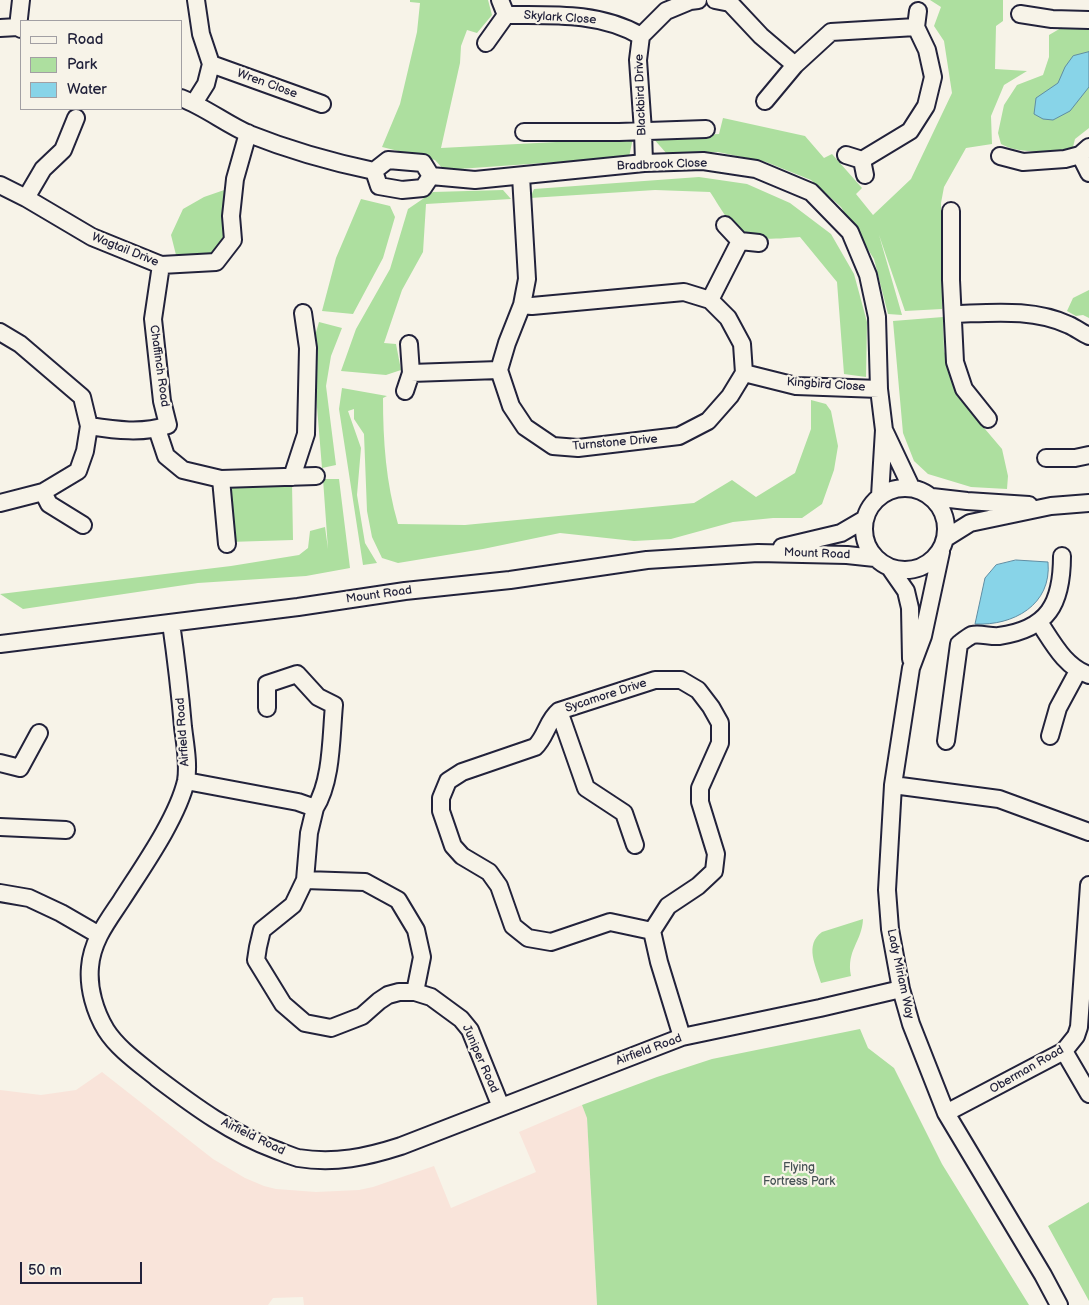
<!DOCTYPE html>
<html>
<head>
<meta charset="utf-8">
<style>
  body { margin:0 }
  #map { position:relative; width:1089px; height:1305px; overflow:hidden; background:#f7f3e8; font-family:"Balsamiq Sans",sans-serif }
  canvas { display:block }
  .legend { position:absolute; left:20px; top:20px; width:162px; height:90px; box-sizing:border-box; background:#f7f3e8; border:1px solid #a29fa3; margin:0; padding:6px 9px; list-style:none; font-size:15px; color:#22223b }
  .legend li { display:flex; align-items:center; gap:10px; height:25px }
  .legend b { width:25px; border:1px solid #a29fa3 }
  .scale { position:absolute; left:20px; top:1262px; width:122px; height:22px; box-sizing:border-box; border:2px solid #22223b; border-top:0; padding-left:6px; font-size:15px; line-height:18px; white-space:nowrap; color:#22223b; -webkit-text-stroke:4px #f7f3e8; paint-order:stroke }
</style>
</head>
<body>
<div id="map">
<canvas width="1089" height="1305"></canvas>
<ul class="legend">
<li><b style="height:6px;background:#f7f3e8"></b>Road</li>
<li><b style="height:14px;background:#addf9f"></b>Park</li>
<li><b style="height:14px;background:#88d4e8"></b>Water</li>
</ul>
<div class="scale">50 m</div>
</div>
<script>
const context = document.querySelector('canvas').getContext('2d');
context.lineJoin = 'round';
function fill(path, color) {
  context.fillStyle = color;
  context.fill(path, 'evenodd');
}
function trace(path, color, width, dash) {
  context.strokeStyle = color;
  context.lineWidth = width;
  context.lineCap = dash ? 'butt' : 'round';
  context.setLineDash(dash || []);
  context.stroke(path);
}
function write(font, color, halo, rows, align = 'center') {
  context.font = font + ' "Balsamiq Sans",sans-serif';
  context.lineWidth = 4.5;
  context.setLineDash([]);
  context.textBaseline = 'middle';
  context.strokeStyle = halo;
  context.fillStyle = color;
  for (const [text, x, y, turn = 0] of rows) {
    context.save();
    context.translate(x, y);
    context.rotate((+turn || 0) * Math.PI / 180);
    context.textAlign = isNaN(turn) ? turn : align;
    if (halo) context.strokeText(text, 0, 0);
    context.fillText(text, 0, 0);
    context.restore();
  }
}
fill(new Path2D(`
  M 102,1072 L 213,1159 L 245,1178 L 264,1186 L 276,1189 L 316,1192 L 359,1190 L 373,1187 L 434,1166 L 451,1208 L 536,1172 L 519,1132 L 582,1105 L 587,1117 L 597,1305 L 304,1305 L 303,1297 L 273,1298 L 268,1305 L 0,1305 L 0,1090 L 41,1095 L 76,1090 Z`), '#f9e4da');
fill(new Path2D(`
  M 410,0 L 488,0 L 492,15 L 477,33 L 467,30 L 461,46 L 460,63 L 441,148 L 633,138 L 629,157 L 444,170 L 435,160 L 382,147 L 400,104 L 417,32 L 420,3 L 410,2 Z
  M 930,0 L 1003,0 L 1003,21 L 996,26 L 995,69 L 1027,71 L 1004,85 L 991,116 L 992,144 L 966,148 L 944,187 L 941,203 L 942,309 L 905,311 L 879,235 L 902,315 L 888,314 L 874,259 L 841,207 L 811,180 L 766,162 L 718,152 L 667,154 L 652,137 L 719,134 L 723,118 L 805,136 L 824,158 L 832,154 L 862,188 L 856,194 L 873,215 L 911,179 L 952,93 L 944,41 L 934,26 L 941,7 Z
  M 1061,28 L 1089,29 L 1089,128 L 1075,139 L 1073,147 C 1054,153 1018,154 1001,144 L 998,133 L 1004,105 L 1017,85 L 1043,75 L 1049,57 L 1049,35 Z
  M 699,177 L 747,184 L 790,203 L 831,234 L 854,274 L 867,322 L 866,377 L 844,374 L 837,282 L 800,237 C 788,238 754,241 744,236 C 733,231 717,202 710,192 L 655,190 L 530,198 L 534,189 Z
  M 230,188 L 228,238 L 214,256 L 176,255 L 171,235 L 183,209 L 204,197 Z
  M 503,190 L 511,199 L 426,204 L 423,252 L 402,290 L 384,343 L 396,344 L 401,370 L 386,375 L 341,371 L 356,329 L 390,269 L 408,209 L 433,192 Z
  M 361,199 L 390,206 L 395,217 L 383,258 L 353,314 L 322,311 L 336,258 Z
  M 1089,290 L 1089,318 L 1083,315 L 1076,316 L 1067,311 L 1073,298 Z
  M 943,317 L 944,350 L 957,396 L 1002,449 L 1008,476 L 1007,489 L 971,487 L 928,474 L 914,461 L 903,433 L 893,321 Z
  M 319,322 L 342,328 L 331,356 L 326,386 L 336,465 L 322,468 L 312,346 Z
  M 342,388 L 387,396 L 383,398 C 383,441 386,483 398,524 L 465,525 L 694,503 L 732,480 L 756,497 L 795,473 L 811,429 L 811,400 L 826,404 L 831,411 L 838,446 L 834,470 L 822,504 L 802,518 L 773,518 L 733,522 L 671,539 L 634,541 L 560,533 L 483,549 L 398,563 L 382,558 L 372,537 L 367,511 L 364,434 L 354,419 L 354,409 L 348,411 L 361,448 L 357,495 L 365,543 L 377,563 L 363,565 L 339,409 Z
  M 323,479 L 339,479 L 350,568 L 306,576 L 198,583 L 23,609 L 0,594 L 231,566 L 299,555 L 308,548 L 310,531 C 315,530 320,528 325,527 L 328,549 Z
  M 292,483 L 293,540 L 229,542 L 227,485 Z
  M 863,919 C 862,942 846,950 851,976 L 821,983 C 816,966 804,945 822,932 Z
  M 860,1029 L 868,1048 L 894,1068 L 942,1164 L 1029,1305 L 597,1305 L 587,1118 L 582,1105 L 657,1077 L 712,1059 Z
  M 1089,1202 L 1089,1301 L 1048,1226 Z`), '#addf9f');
const water = new Path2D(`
  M 1089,52 L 1089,87 L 1070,111 L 1053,120 L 1043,119 L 1034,114 L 1036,98 L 1058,83 L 1065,67 L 1073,56 Z
  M 1016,560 L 1048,562 C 1052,605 1013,626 975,624 L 985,578 L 996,565 Z`);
fill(water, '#88d4e8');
trace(water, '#5f8da3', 1);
const minor = new Path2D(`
  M 715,0 L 730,3 L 761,36 L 795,65
  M 1020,14 L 1052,19 L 1089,20
  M 506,15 C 552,15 600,12 641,36
  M 18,27 L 21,0
  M 0,28 L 18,27 L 21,29
  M 486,43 L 506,15 L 500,0
  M 211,64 L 322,104
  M 181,98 C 205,107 226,124 249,134 C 289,150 331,162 374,171
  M 765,101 L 795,65 L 831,32 L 916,27
  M 194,103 L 206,84 L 211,64 L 201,34 L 196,0
  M 524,132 L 619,132 L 706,129
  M 846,155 L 862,160 L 865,175
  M 1080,155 L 1089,173
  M 1000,156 L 1023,162 L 1065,159 L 1080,155 L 1089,147
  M 862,160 L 910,131 L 926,106 L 933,77 L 927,50 L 916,27 L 918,11
  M 644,163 L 643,131 L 638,60 L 641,36 L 666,11 L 690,1 L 698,0
  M 374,171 L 379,186 L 402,190 L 423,188 L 431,176
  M 374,171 L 388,160 L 423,163 L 431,176
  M 431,176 L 475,180 L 644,163 L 703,161 L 756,169 L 811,192 L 850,232 L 868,275 L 877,317 L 879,389 L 884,430 L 880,496
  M 521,176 L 527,279 L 522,305 L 507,343 L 499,370 L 511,406 L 525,427 L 553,446 L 578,448 L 679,436 L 708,421 L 730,396 L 744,373 L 742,344 L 728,318 L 710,300 L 684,292 L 532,306 L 522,305
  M 0,185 L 26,198 L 92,237 L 161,265 L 216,262 L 233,240 L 231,216 L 235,179 L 248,133
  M 26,198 L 43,169 L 63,150 L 76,118
  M 951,211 L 951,280 L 955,362 L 964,389 L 988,419
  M 725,225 L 740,241 L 759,243
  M 710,300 L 740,241
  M 953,314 C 991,313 1033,308 1069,325 C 1076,328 1082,333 1089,336
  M 0,332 L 20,344 L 82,397 L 89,426 L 85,451 L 78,471 L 43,492 L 0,503
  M 411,373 L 499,370
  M 744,373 L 796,386 L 879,389
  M 405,391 L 411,373 L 409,344
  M 89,426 C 115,430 143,434 168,425 L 162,401 L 153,319 L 161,265
  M 157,429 L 166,456 L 183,470 L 221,479 L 316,476
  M 885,432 L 911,487
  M 1046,458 L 1075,458 L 1089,455
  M 292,477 L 306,434 L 308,348 L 303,313
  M 221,479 L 227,544
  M864 529a41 41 0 1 1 82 0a41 41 0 1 1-82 0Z
  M 43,492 L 49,504 L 83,525
  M 932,497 L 967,501 L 1029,505
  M 946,538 L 970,523 L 1051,506 L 1089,503
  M 782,547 L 841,533 L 865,519
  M 941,552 L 923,636 L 911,668 L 893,785 L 887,890 L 890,929 L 901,989 L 911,1024 L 946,1113 L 1043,1275 L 1059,1305
  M 890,568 L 906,591 L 910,608 L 911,659
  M 1039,622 C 1053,643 1065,667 1089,675
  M 171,623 C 176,658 180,692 183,727 C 185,744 189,764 186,781 C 177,819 142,868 121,901 C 107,922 92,941 90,967 C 88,988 95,1012 106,1030 C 118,1049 140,1064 157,1078 C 194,1106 232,1134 276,1150 C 284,1153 291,1156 298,1158 C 335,1164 367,1157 401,1146 L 682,1037 L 820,1008 L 901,989
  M 0,644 L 298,607 L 405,591 L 510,580 L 647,560 L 758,553 L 847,555 L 875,558
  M 267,708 L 267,684 L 297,674 L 318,697 L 334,705 C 331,737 332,781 315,808
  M 559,711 L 586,788 L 624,813 L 635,845
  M 1050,736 L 1058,708 L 1078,671
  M 946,741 L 959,644 C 963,641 968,637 972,635 C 980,633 991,637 999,636 C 1048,629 1062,604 1062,556
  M 0,763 L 20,768 L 39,733
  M 186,781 L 298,802 L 315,808 L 309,833 L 305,880 L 293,905 L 262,930 L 258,947 L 256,960 L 283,1004 L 305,1023 L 331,1028 L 362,1016 L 379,1001 L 388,995 L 399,992 L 415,992 L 431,997 L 461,1019 L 470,1030 L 501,1107
  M 893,785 L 999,799 L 1089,832
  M 0,827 L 66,830
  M 305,880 L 365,882 L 398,900 L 416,930 L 422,957 L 415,992
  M 0,893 L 29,898 L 61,913 L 99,935
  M 652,931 L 610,922 L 551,942 L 528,938 L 513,926 L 499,886 L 489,872 L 462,856 L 453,846 L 441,811 L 441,798 L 448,781 L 462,772 L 535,747 C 546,737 547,721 559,711 L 655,680 L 681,680 L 698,690 L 711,707 L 720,723 L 720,743 L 700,788 L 700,802 L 716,854 L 714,871 L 698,886 L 668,906 L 652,931 L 659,962 L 682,1037
  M 1064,1051 L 1089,1094
  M 946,1113 L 1064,1051 L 1076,1036 L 1079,1027 L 1089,885`);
trace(minor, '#22223b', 20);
trace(minor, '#f7f3e8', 16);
write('12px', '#22223b', '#f7f3e8', [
  ["Skylark Close",560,18,4],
  ["Wren Close",267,84,20],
  ["Blackbird Drive",641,95,-92],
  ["Bradbrook Close",662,165,-2],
  ["Wagtail Drive",125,250,22],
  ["Chaffinch Road",159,366,82],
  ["Kingbird Close",826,385,4],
  ["Turnstone Drive",615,443,-5],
  ["Mount Road",817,554,2],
  ["Mount Road",379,595,-8],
  ["Sycamore Drive",606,696,-18],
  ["Airfield Road",183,732,-94],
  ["Lady Miriam Way",900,974,78],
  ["Airfield Road",649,1050,-20],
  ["Juniper Road",480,1059,66],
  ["Oberman Road",1027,1070,-30],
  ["Airfield Road",253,1137,26]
]);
write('12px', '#455154', '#f7f3e8', [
  ["Flying",799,1168],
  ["Fortress Park",799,1182]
]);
</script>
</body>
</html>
